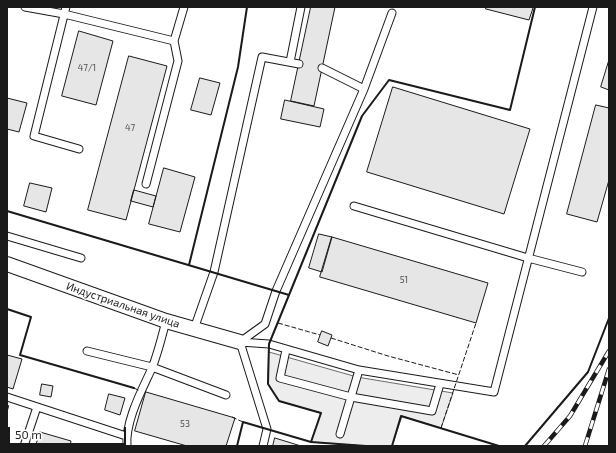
<!DOCTYPE html>
<html>
<head>
<meta charset="utf-8">
<style>
  body { margin:0 }
  #map { position:relative; width:616px; height:453px; overflow:hidden; background:#fff; font-family:"Exo 2",sans-serif }
  canvas { display:block }
  .frame { position:absolute; inset:0; border:8px solid #1a1a1a; pointer-events:none }
  .scale { position:absolute; left:8px; top:427px; width:118px; height:18px; box-sizing:border-box; border:2px solid #1a1a1a; border-top:0; padding-left:5px; font-size:12px; line-height:14px; white-space:nowrap; color:#1a1a1a; -webkit-text-stroke:3px #fff; paint-order:stroke }
</style>
</head>
<body>
<div id="map">
<canvas width="616" height="453"></canvas>
<div class="frame"></div>
<div class="scale">50 m</div>
</div>
<script>
const context = document.querySelector('canvas').getContext('2d');
context.lineJoin = 'round';
function fill(path, color) {
  context.fillStyle = color;
  context.fill(path, 'evenodd');
}
function trace(path, color, width, dash) {
  context.strokeStyle = color;
  context.lineWidth = width;
  context.lineCap = dash ? 'butt' : 'round';
  context.setLineDash(dash || []);
  context.stroke(path);
}
function write(font, color, halo, rows, align = 'center') {
  context.font = font + ' "Exo 2",sans-serif';
  context.lineWidth = 3;
  context.setLineDash([]);
  context.textBaseline = 'middle';
  context.strokeStyle = halo;
  context.fillStyle = color;
  for (const [text, x, y, turn = 0] of rows) {
    context.save();
    context.translate(x, y);
    context.rotate((+turn || 0) * Math.PI / 180);
    context.textAlign = isNaN(turn) ? turn : align;
    if (halo) context.strokeText(text, 0, 0);
    context.fillText(text, 0, 0);
    context.restore();
  }
}
const parking = new Path2D(`
  M 269,352 L 357,377 L 453,393 L 441,428 L 402,416 L 392,446 L 366,446 L 311,442 L 321,413 L 279,401 L 268,384 Z`);
fill(parking, '#ededed');
trace(parking, '#6a6a6a', 1);
const building = new Path2D(`
  M 311,7 L 335,7 L 314,106 L 291,101 Z
  M 486,7 L 531,7 L 533,8 L 529,20 L 486,9 Z
  M 79,31 L 113,41 L 96,105 L 62,96 Z
  M 129,56 L 167,66 L 126,220 L 88,210 Z
  M 609,60 L 609,90 L 601,87 Z
  M 200,78 L 220,83 L 211,115 L 191,110 Z
  M 393,87 L 530,129 L 504,214 L 367,172 Z
  M 7,98 L 27,103 L 19,132 L 7,129 Z
  M 285,100 L 324,109 L 320,127 L 281,119 Z
  M 596,105 L 609,108 L 609,180 L 597,222 L 567,214 Z
  M 164,168 L 195,177 L 180,232 L 149,224 Z
  M 30,183 L 52,188 L 46,212 L 24,206 Z
  M 134,190 L 156,196 L 153,207 L 131,201 Z
  M 319,234 L 332,237 L 322,272 L 309,268 Z
  M 332,237 L 488,283 L 476,323 L 320,277 Z
  M 322,331 L 332,335 L 328,346 L 318,342 Z
  M 7,355 L 22,359 L 13,389 L 7,387 Z
  M 42,384 L 53,386 L 51,397 L 40,395 Z
  M 146,392 L 235,418 L 226,446 L 187,446 L 135,431 Z
  M 109,394 L 125,398 L 120,415 L 105,410 Z
  M 40,432 L 71,441 L 70,446 L 36,446 Z
  M 275,438 L 301,446 L 273,446 Z`);
fill(building, '#e6e6e6');
trace(building, '#1a1a1a', 1);
const service = new Path2D(`
  M 25,7 L 64,14 L 174,41
  M 66,7 L 34,136 L 79,149
  M 290,62 L 301,7
  M 322,68 L 364,89
  M 146,184 L 178,61 L 174,41 L 184,7
  M 354,206 L 528,258 L 582,272
  M 7,236 L 81,258
  M 194,329 L 214,272 L 262,57 L 299,64
  M 240,342 L 269,344 L 359,370 L 494,392 L 593,7
  M 240,342 L 265,324 L 276,291 L 364,89 L 392,13
  M 240,342 L 267,429 L 263,446
  M 286,350 L 280,378 L 351,397 L 432,411 L 440,384
  M 87,351 L 152,367 L 226,395
  M 7,397 L 126,436
  M 340,434 L 359,370
  M 24,446 L 37,407
  M 127,446 C 125,421 142,390 152,368 C 158,353 162,336 166,321`);
const minor = new Path2D(`
  M 7,264 L 166,321 L 240,342`);
trace(service, '#1a1a1a', 9);
trace(minor, '#1a1a1a', 16);
trace(service, '#fff', 7);
trace(minor, '#fff', 14);
const rail = new Path2D(`
  M 544,446 L 570,416 L 609,351
  M 585,446 L 609,369`);
trace(rail, '#1a1a1a', 4.5);
trace(rail, '#fff', 3, [9]);
trace(new Path2D(`
  M 278,323 L 320,335
  M 331,338 L 388,356 L 459,375
  M 134,388 L 140,391
  M 232,417 L 243,422
  M 441,428 L 476,323`), '#1a1a1a', 1, [5, 2]);
trace(new Path2D(`
  M 7,211 L 289,295
  M 189,265 L 238,67 L 247,7
  M 7,309 L 31,317 L 20,355 L 134,388
  M 7,406 L 8,406 L 7,410
  M 311,442 L 321,413 L 279,401 L 268,384 L 269,344 L 362,116 L 389,80 L 510,110 L 535,7
  M 237,446 L 243,422 L 311,442 L 366,446
  M 392,446 L 401,416 L 499,446
  M 525,446 L 588,372 L 609,318`), '#1a1a1a', 2);
write('9px', '#4d4d4d', null, [
  ["47/1",87,68],
  ["47",130,128],
  ["51",404,280],
  ["53",185,424]
]);
write('11px', '#1a1a1a', '#fff', [
  ["Индустриальная улица",123,305,19]
]);
</script>
</body>
</html>
